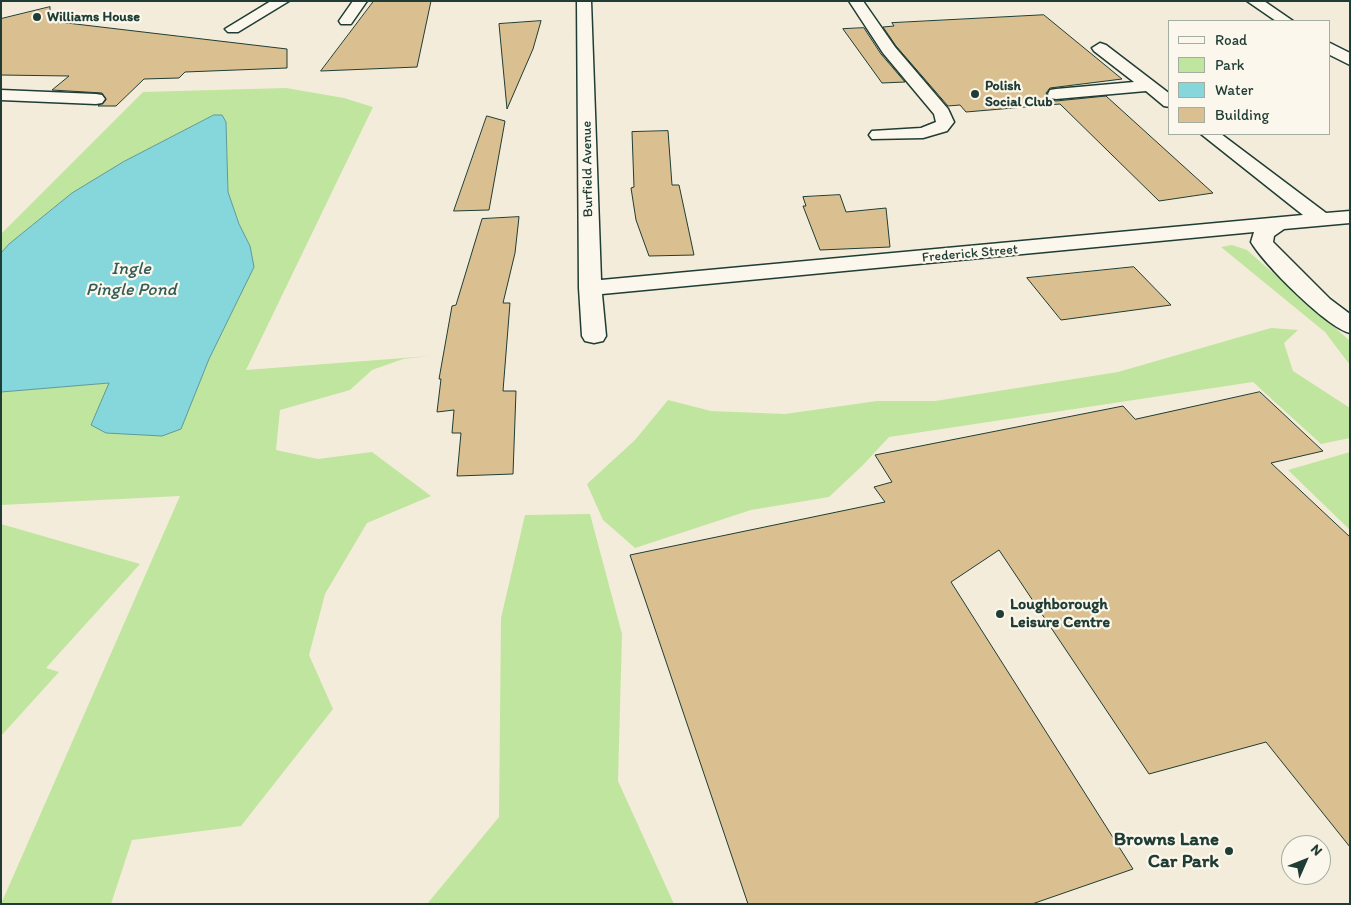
<!DOCTYPE html>
<html>
<head>
<meta charset="utf-8">
<style>
  body { margin:0 }
  #map { position:relative; width:1351px; height:905px; overflow:hidden; background:#f4ecda; font-family:Itim,sans-serif }
  canvas { display:block }
  .frame { position:absolute; inset:0; border:2px solid #1f3d34; pointer-events:none }
  .legend { position:absolute; left:1168px; top:20px; width:162px; height:115px; box-sizing:border-box; background:#fbf7ec; border:1px solid #a3ada2; margin:0; padding:6px 9px; list-style:none; font-size:15px; color:#1f3d34 }
  .legend li { display:flex; align-items:center; gap:10px; height:25px }
  .legend b { width:25px; border:1px solid #a3ada2 }
  .north { position:absolute; left:1281px; top:835px; width:50px; height:50px; box-sizing:border-box; background:#fbf7ec; border:1px solid #a3ada2; border-radius:50%; rotate:46deg; font-size:14px; font-weight:700; line-height:20px; text-align:center; color:#1f3d34 }
  .north::after { content:''; display:block; margin:auto; width:18px; height:22px; background:#1f3d34; clip-path:polygon(50% 0,100% 100%,50% 72%,0 100%) }
</style>
</head>
<body>
<div id="map">
<canvas width="1351" height="905"></canvas>
<div class="frame"></div>
<ul class="legend">
<li><b style="height:6px;background:#fbf7ec"></b>Road</li>
<li><b style="height:14px;background:#c0e59f"></b>Park</li>
<li><b style="height:14px;background:#86d7dc"></b>Water</li>
<li><b style="height:14px;background:#dac090"></b>Building</li>
</ul>
<div class="north">N</div>
</div>
<script>
const context = document.querySelector('canvas').getContext('2d');
context.lineJoin = 'round';
function fill(path, color) {
  context.fillStyle = color;
  context.fill(path, 'evenodd');
}
function trace(path, color, width, dash) {
  context.strokeStyle = color;
  context.lineWidth = width;
  context.lineCap = dash ? 'butt' : 'round';
  context.setLineDash(dash || []);
  context.stroke(path);
}
function write(font, color, halo, rows, align = 'center') {
  context.font = font + ' Itim,sans-serif';
  context.lineWidth = 4.5;
  context.setLineDash([]);
  context.textBaseline = 'middle';
  context.strokeStyle = halo;
  context.fillStyle = color;
  for (const [text, x, y, turn = 0] of rows) {
    context.save();
    context.translate(x, y);
    context.rotate((+turn || 0) * Math.PI / 180);
    context.textAlign = isNaN(turn) ? turn : align;
    if (halo) context.strokeText(text, 0, 0);
    context.fillText(text, 0, 0);
    context.restore();
  }
}
fill(new Path2D(`
  M 286,88 L 344,98 L 373,107 L 246,370 L 430,356 L 403,359 L 372,370 L 350,390 L 280,410 L 276,450 L 318,459 L 372,452 L 431,496 L 367,523 L 325,594 L 309,655 L 333,709 L 241,826 L 132,840 L 111,904 L 1,904 L 180,496 L 1,505 L 1,392 L 110,383 L 91,424 L 106,433 L 161,436 L 181,428 L 209,359 L 240,296 L 250,246 L 239,224 L 228,192 L 226,122 L 222,115 L 214,115 L 123,162 L 72,193 L 9,244 L 1,253 L 1,234 L 143,92 Z
  M 1232,245 L 1247,250 L 1350,341 L 1350,365 L 1325,332 L 1221,247 Z
  M 1271,328 L 1298,330 L 1284,343 L 1293,371 L 1350,408 L 1350,438 L 1321,444 L 1253,382 L 889,437 L 863,465 L 829,497 L 751,510 L 635,548 L 603,520 L 587,484 L 635,440 L 668,400 L 711,411 L 785,414 L 877,401 L 935,401 L 1118,372 Z
  M 1350,452 L 1350,530 L 1288,470 Z
  M 590,514 L 622,634 L 618,781 L 674,904 L 427,904 L 499,817 L 501,618 L 525,515 Z
  M 1,524 L 140,564 L 46,668 L 59,672 L 1,736 Z`), '#c0e59f');
const water = new Path2D(`
  M 214,115 L 222,115 L 226,122 L 228,192 L 239,224 L 250,246 L 254,267 L 209,359 L 181,429 L 162,436 L 106,433 L 91,425 L 109,383 L 1,392 L 1,253 L 9,244 L 72,193 L 123,162 Z`);
fill(water, '#86d7dc');
trace(water, '#5d9999', 1);
const building = new Path2D(`
  M 374,1 L 431,1 L 417,67 L 321,71 Z
  M 50,7 L 50,21 L 287,49 L 287,68 L 185,72 L 179,78 L 144,79 L 116,106 L 98,106 L 106,100 L 102,93 L 52,90 L 69,76 L 1,75 L 1,19 Z
  M 1044,15 L 1122,79 L 1050,88 L 1046,93 L 1048,99 L 1056,101 L 1106,96 L 1213,193 L 1159,201 L 1060,104 L 966,112 L 960,105 L 948,106 L 896,46 L 883,27 L 894,26 L 892,23 Z
  M 541,21 L 533,49 L 507,109 L 499,24 Z
  M 864,28 L 881,54 L 905,82 L 882,83 L 843,29 Z
  M 487,116 L 505,121 L 489,210 L 454,211 Z
  M 668,131 L 672,185 L 679,185 L 694,255 L 649,256 L 636,220 L 631,188 L 634,187 L 632,132 Z
  M 840,195 L 846,212 L 886,208 L 890,247 L 820,250 L 803,206 L 806,206 L 803,197 Z
  M 519,217 L 515,253 L 503,303 L 510,303 L 503,391 L 516,391 L 513,474 L 457,476 L 461,433 L 452,433 L 454,410 L 437,412 L 441,379 L 439,379 L 452,306 L 456,305 L 482,219 Z
  M 1134,267 L 1171,305 L 1061,320 L 1027,278 Z
  M 1260,392 L 1323,451 L 1271,463 L 1350,537 L 1350,847 L 1266,742 L 1149,774 L 999,550 L 951,582 L 1133,869 L 1032,904 L 748,904 L 630,555 L 885,502 L 874,487 L 892,482 L 875,455 L 1123,406 L 1135,419 Z`);
fill(building, '#dac090');
trace(building, '#1f3d34', 1);
const minor = new Path2D(`
  M 271,1 L 289,1 L 238,32 L 228,32 L 225,29 Z
  M 353,1 L 367,1 L 351,24 L 341,24 L 339,21 Z
  M 577,1 L 591,1 L 601,280 L 1303,215 L 1201,134 L 1221,134 L 1326,213 L 1350,211 L 1350,223 L 1284,229 L 1274,236 L 1273,242 L 1330,299 L 1350,314 L 1350,333 C 1326,327 1264,264 1251,242 L 1254,232 L 602,294 L 606,336 L 603,341 L 594,343 L 585,341 L 582,336 L 579,288 Z
  M 849,1 L 863,1 L 895,47 L 948,109 L 954,122 L 947,131 L 923,138 L 872,139 L 869,135 L 872,131 L 921,128 L 936,122 L 934,114 L 883,53 Z
  M 1247,1 L 1264,1 L 1293,21 L 1276,21 Z
  M 1100,43 L 1106,45 L 1170,94 L 1170,107 L 1164,106 L 1146,91 L 1056,99 L 1050,98 L 1048,94 L 1050,90 L 1056,89 L 1134,82 L 1094,51 L 1092,48 Z
  M 1330,43 L 1350,53 L 1350,65 L 1330,55 Z
  M 1,90 L 96,94 L 102,95 L 105,99 L 102,103 L 96,104 L 1,100 Z`);
trace(minor, '#1f3d34', 3);
fill(minor, '#fbf7ec');
for (const [x, y, r, color] of [
  [37,17,5,"#1f3d34"],
  [975,94,5,"#1f3d34"],
  [1000,614,5,"#1f3d34"],
  [1229,851,5,"#1f3d34"]
]) {
  const dot = new Path2D();
  dot.arc(x, y, r, 0, 2 * Math.PI);
  context.fillStyle = color;
  context.fill(dot);
  trace(dot, '#fbf7ec', 2);
}
write('bold 14px', '#1f3d34', '#fbf7ec', [
  ["Williams House",47,17],
  ["Polish",985,86],
  ["Social Club",985,102]
], 'left');
write('14px', '#1f3d34', '#fbf7ec', [
  ["Burfield Avenue",588,169,-91],
  ["Frederick Street",970,254,-5]
]);
write('bold 16px', '#1f3d34', '#fbf7ec', [
  ["Loughborough",1010,605],
  ["Leisure Centre",1010,623]
], 'left');
write('italic 18px', '#345c56', '#fbf7ec', [
  ["Ingle",131,269],
  ["Pingle Pond",131,290]
]);
write('bold 19px', '#1f3d34', '#fbf7ec', [
  ["Browns Lane",1219,840],
  ["Car Park",1219,862]
], 'right');
</script>
</body>
</html>
